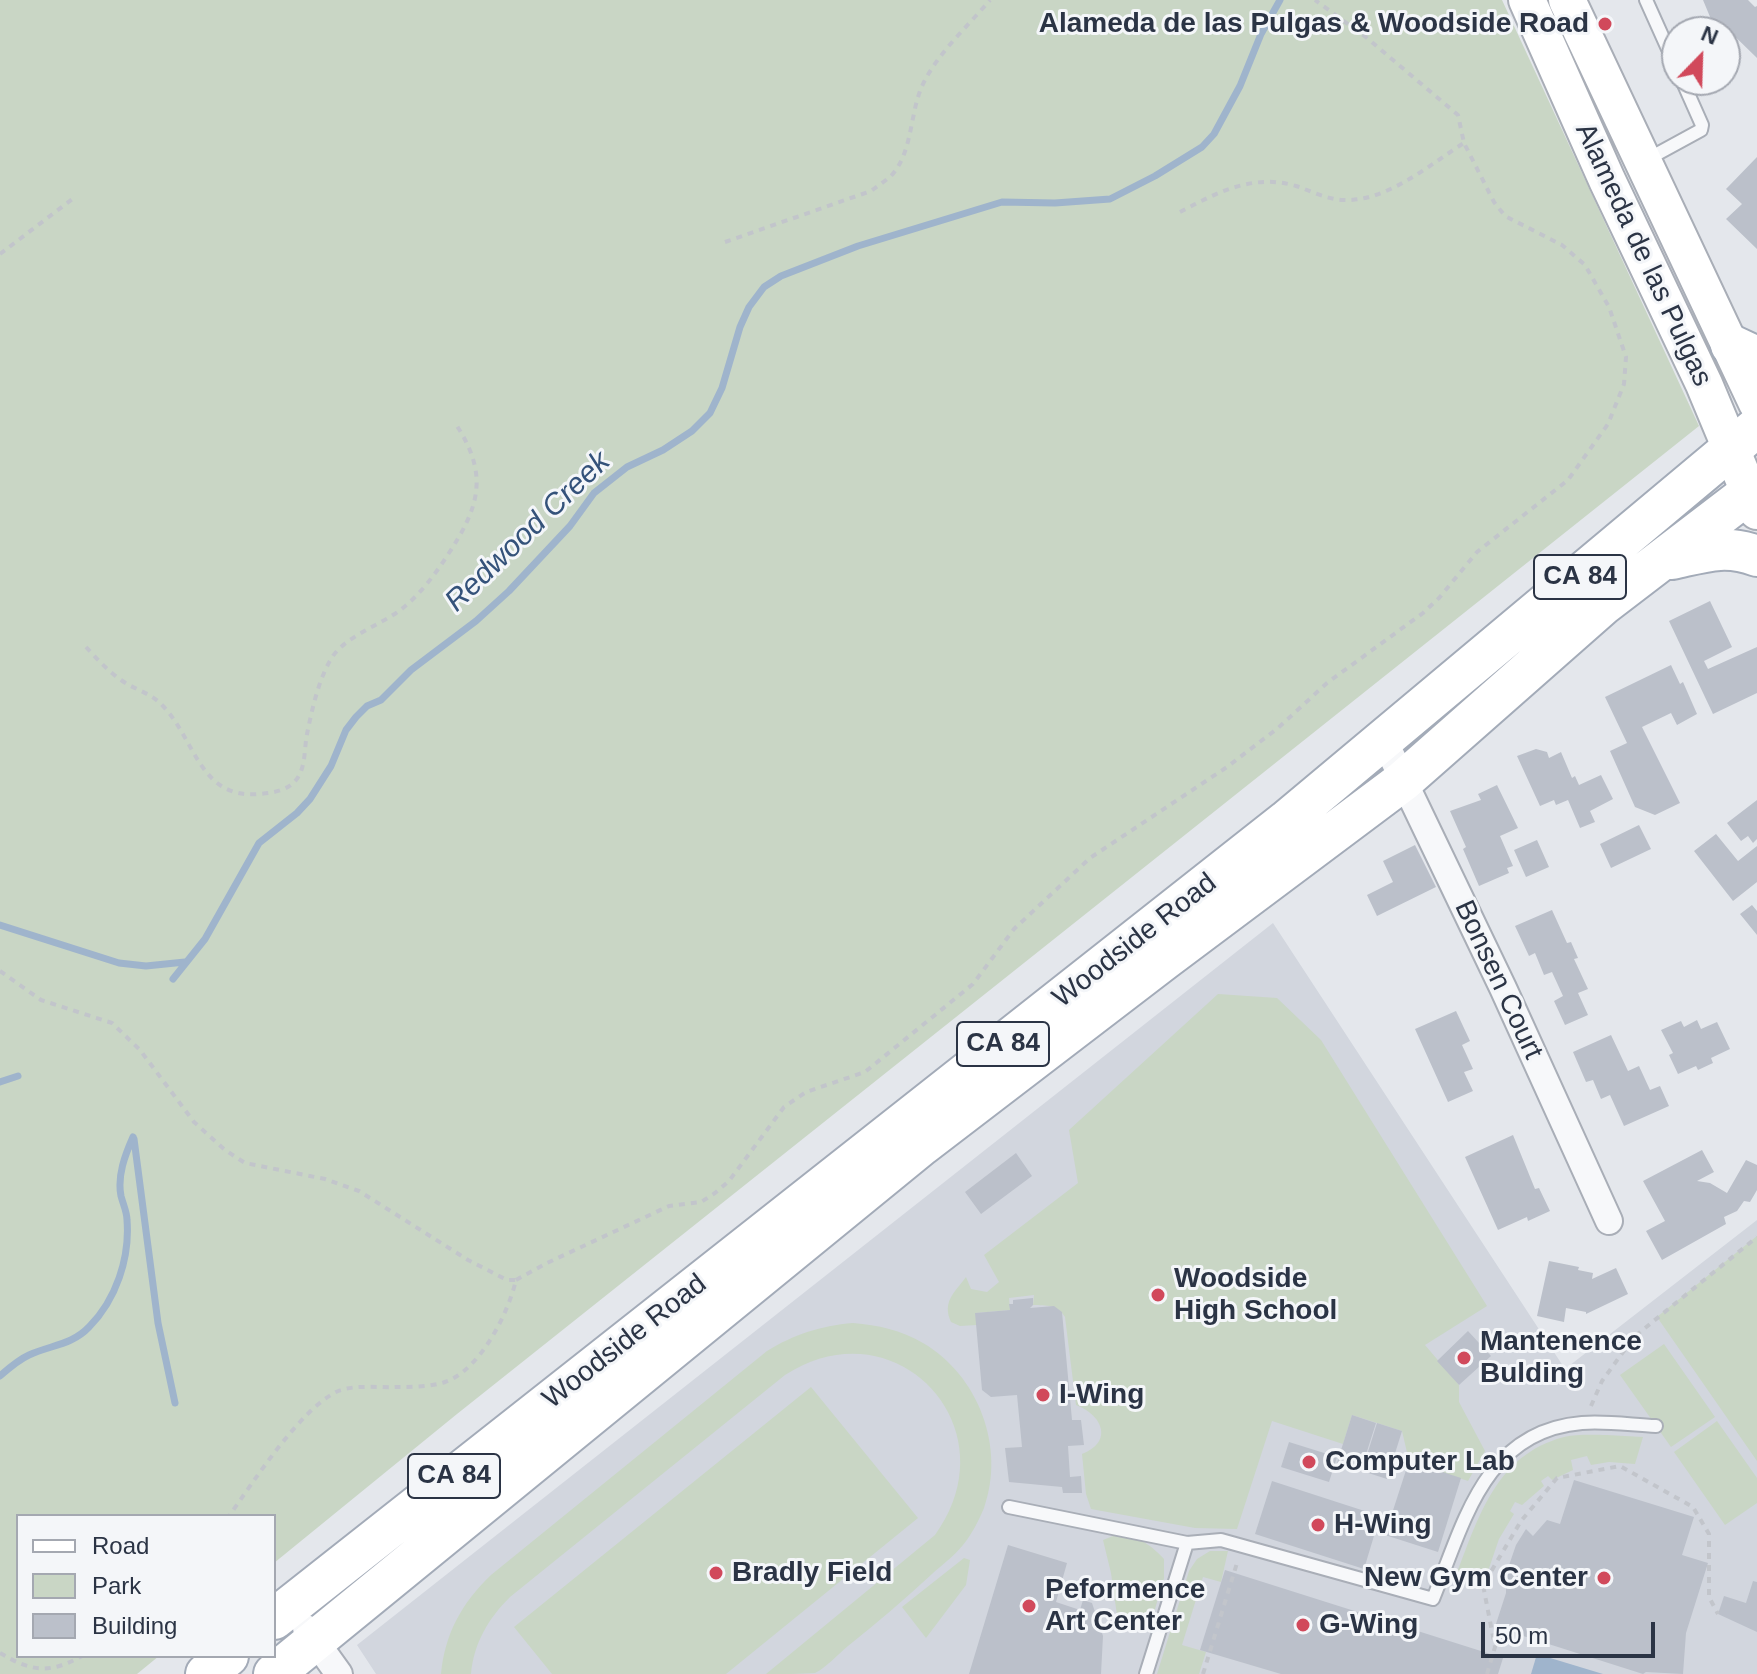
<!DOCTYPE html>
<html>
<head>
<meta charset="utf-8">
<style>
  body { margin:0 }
  #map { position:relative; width:1757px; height:1674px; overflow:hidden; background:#e4e7ec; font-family:Helvetica,sans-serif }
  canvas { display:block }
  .legend { position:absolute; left:16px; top:1514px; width:260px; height:144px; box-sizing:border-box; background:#f4f6f9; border:2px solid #a4a8b1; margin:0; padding:10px 14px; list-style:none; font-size:24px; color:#2b3445 }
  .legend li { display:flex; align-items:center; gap:16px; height:40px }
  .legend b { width:40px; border:2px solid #a4a8b1 }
  .north { position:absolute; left:1661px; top:16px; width:80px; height:80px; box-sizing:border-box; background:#f4f6f9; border:2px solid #a4a8b1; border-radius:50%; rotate:23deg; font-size:22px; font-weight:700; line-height:32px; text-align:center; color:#2b3445 }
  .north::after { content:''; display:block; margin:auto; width:28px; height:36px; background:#d1495b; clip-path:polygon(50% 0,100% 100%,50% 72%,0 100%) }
  .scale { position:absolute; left:1481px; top:1622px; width:174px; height:36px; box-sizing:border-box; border:4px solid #2b3445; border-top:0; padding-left:10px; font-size:24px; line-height:28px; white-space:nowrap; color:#2b3445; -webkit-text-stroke:6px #f4f6f9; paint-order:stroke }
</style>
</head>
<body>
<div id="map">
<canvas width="1757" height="1674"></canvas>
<ul class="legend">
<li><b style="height:10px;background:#fff"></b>Road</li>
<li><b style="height:22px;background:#c9d6c5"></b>Park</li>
<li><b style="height:22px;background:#bbc0ca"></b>Building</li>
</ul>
<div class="north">N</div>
<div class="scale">50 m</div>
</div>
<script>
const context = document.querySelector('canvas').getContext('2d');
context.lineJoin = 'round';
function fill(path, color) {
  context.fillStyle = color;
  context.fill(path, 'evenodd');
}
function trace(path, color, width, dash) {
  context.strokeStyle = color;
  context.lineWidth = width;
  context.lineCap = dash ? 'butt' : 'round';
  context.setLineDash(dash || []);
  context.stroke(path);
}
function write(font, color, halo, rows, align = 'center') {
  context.font = font + ' Helvetica,sans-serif';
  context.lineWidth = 6;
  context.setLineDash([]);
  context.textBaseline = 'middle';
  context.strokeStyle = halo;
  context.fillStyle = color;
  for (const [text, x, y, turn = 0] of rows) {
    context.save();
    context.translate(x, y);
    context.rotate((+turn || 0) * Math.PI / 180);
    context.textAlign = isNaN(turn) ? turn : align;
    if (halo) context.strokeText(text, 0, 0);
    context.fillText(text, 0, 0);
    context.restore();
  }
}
fill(new Path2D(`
  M 1273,923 L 1565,1369 L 1757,1220 L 1757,1674 L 376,1674 L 357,1645 Z`), '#d2d6de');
fill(new Path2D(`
  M 0,0 L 1502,0 L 1699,426 L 457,1414 L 274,1563 L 274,1516 L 18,1516 L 18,1656 L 159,1656 L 137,1674 L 0,1674 Z
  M 1218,994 L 1277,998 L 1321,1040 L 1487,1306 L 1425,1345 L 1459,1385 L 1459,1402 L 1485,1451 L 1468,1481 L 1409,1461 L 1402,1431 L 1352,1415 L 1343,1444 L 1272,1421 L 1237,1529 L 1195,1528 L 1091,1509 L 1086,1494 L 1082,1454 C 1115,1441 1101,1414 1076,1405 L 1065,1317 C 1057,1304 1047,1306 1033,1305 L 1034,1295 L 1009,1298 L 1010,1310 L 976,1313 L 977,1325 L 960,1326 L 951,1322 C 942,1302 954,1293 966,1277 L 971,1289 L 987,1292 L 999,1282 L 984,1255 L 1078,1183 L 1069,1130 Z
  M 1757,1236 L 1757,1461 L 1657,1317 Z
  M 853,1323 C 878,1325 901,1330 923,1343 C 978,1375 1006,1447 984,1508 C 979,1520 972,1534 963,1545 C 954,1556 942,1565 932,1574 C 905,1599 877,1623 848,1646 C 838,1654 826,1668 815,1673 C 803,1674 779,1674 766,1674 L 935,1535 C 1013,1428 896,1303 785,1375 L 510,1597 C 488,1619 474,1643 471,1674 L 441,1674 C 445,1633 462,1603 491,1575 L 767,1351 C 795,1334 820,1326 853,1323 Z
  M 1664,1344 L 1715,1417 L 1671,1447 L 1620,1375 Z
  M 811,1387 L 918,1518 L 726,1674 L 552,1674 L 514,1627 Z
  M 1717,1421 L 1757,1478 L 1757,1503 L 1725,1525 L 1674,1452 Z
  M 1607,1435 L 1643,1437 L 1635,1464 L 1609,1462 L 1591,1465 L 1587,1456 L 1571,1460 L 1573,1470 L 1552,1480 L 1548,1476 L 1541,1481 L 1544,1486 L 1522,1505 L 1515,1502 L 1510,1511 L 1514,1514 L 1499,1539 L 1486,1577 L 1480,1572 L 1469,1582 L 1455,1578 C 1478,1519 1495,1455 1564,1437 C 1577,1434 1594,1435 1607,1435 Z
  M 1113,1536 C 1138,1537 1146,1540 1164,1559 L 1164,1578 L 1153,1616 L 1118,1622 L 1111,1573 L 1103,1540 Z
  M 1210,1551 L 1228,1551 L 1221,1582 L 1203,1577 L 1182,1645 L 1206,1652 L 1199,1674 L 1157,1674 L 1189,1571 L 1197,1559 Z
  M 964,1558 L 970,1560 L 966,1585 L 926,1638 L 902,1607 Z`), '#c9d6c5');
fill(new Path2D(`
  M 1537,1654 L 1603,1674 L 1531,1674 Z`), '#9fb4cc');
trace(new Path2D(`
  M 0,925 L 119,963 L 146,966 L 185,962
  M 173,979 L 205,939 L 259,843 L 297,813 L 310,799 L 331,766 L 346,730 L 356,717 L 367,706 L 381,700 L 411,670 L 476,621 L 509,591 L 570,526 L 594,493 L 627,467 L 663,450 L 692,431 L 710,413 L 722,388 L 740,327 L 749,307 L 764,287 L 781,276 L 858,246 L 1002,202 L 1055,203 L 1110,199 L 1155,176 L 1202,147 L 1214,134 L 1240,86 L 1261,34 L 1280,0
  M 0,1082 L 18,1076
  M 134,1139 L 158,1323 L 175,1403
  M 0,1376 C 9,1368 18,1360 29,1355 C 51,1345 72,1345 89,1327 C 116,1300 130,1258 127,1220 C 127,1212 123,1204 121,1196 C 117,1176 125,1155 133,1137`), '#9fb4cc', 7);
fill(new Path2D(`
  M 1703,0 L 1748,0 L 1755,7 L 1757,6 L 1757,58 L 1718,20 L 1713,24 Z
  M 1757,157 L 1757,249 L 1726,219 L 1742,204 L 1726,189 Z
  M 1710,601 L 1732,647 L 1704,661 L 1708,669 L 1757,647 L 1757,693 L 1713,714 L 1669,621 Z
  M 1671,665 L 1680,684 L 1683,682 L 1697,714 L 1677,725 L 1671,713 L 1642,727 L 1680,803 L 1655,815 L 1635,807 L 1610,751 L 1627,743 L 1605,697 Z
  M 1536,749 L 1547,752 L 1549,758 L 1561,752 L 1572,778 L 1575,776 L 1579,785 L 1601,775 L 1613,799 L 1590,811 L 1595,822 L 1580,828 L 1568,800 L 1556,805 L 1554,800 L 1540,806 L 1517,756 Z
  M 1497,785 L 1518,828 L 1500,836 L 1513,866 L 1507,868 L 1509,873 L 1479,886 L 1463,849 L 1466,847 L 1450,811 L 1481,800 L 1478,794 Z
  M 1757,800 L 1757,839 L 1753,843 L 1748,836 L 1741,841 L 1727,823 Z
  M 1639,825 L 1651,849 L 1611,868 L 1600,844 Z
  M 1716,834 L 1738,861 L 1757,846 L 1757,882 L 1733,901 L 1694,851 Z
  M 1537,840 L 1549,867 L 1526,877 L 1514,850 Z
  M 1415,845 L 1436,887 L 1377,916 L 1367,895 L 1393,882 L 1383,861 Z
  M 1752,905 L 1757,911 L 1757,935 L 1740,914 Z
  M 1552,910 L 1567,943 L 1571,942 L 1578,958 L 1574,959 L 1588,989 L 1578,993 L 1588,1015 L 1565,1025 L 1554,1001 L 1563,996 L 1552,972 L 1544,975 L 1535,953 L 1529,956 L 1515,926 Z
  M 1456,1011 L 1470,1041 L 1462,1045 L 1473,1069 L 1464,1072 L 1473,1091 L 1448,1102 L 1415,1029 Z
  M 1697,1020 L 1701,1029 L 1717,1022 L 1730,1049 L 1711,1058 L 1713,1063 L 1698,1070 L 1696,1066 L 1678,1074 L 1669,1055 L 1673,1053 L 1661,1030 L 1681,1021 L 1684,1027 Z
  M 1611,1035 L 1628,1071 L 1639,1066 L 1650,1090 L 1660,1086 L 1669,1106 L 1624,1126 L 1610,1095 L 1601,1099 L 1593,1080 L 1586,1082 L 1573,1052 Z
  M 1513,1135 L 1535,1189 L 1539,1188 L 1550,1211 L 1528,1221 L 1527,1217 L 1498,1230 L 1465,1157 Z
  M 1702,1150 L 1714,1172 L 1697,1181 L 1710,1183 L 1727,1193 L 1746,1160 L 1757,1165 L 1757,1190 L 1750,1202 L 1744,1201 L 1737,1211 L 1724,1217 L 1726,1224 L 1662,1260 L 1646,1231 L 1665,1221 L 1643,1181 Z
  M 1016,1153 L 1032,1176 L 981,1214 L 965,1192 Z
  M 1549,1261 L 1579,1267 L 1578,1270 L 1593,1273 L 1592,1279 L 1616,1268 L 1628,1294 L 1586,1314 L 1586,1312 L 1566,1308 L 1564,1322 L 1537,1316 Z
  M 1033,1298 L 1033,1305 L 1030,1308 L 1054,1306 L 1062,1312 L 1072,1420 L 1081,1420 L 1084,1445 L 1068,1446 L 1070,1477 L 1081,1476 L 1082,1493 L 1063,1493 L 1062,1487 L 1009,1482 L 1005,1448 L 1022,1447 L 1017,1395 L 991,1397 L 982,1390 L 975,1313 L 1010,1310 L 1009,1304 L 1013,1304 L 1013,1300 Z
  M 1468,1331 L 1491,1356 L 1459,1385 L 1437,1361 Z
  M 1352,1415 L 1376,1423 L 1361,1470 L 1337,1463 Z
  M 1377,1423 L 1402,1431 L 1387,1479 L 1362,1471 Z
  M 1289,1442 L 1337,1457 L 1329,1482 L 1281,1467 Z
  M 1409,1461 L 1461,1478 L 1438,1552 L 1385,1535 Z
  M 1574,1480 L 1694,1517 L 1682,1555 L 1708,1563 L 1686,1633 L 1683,1674 L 1646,1672 L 1643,1674 L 1495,1627 L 1506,1593 L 1506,1574 L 1516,1545 L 1526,1529 L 1533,1536 L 1547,1520 L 1560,1524 Z
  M 1272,1481 L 1380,1516 L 1364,1569 L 1255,1534 Z
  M 1008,1545 L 1067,1563 L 1056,1602 L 1080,1610 L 1083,1600 L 1092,1603 L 1103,1636 L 1101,1674 L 969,1674 Z
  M 1225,1570 L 1503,1658 L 1498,1674 L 1281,1674 L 1200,1650 Z
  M 1753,1581 L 1757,1582 L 1757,1632 L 1718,1614 L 1724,1596 L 1746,1603 Z`), '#bbc0ca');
const lane = new Path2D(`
  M 1646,0 L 1677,69
  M 1646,160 L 1701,130 L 1702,125 L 1682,80
  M 1009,1507 L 1187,1543 L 1221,1540 L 1433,1599 C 1464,1523 1484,1431 1582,1423 C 1606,1421 1632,1425 1656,1426
  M 1146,1674 L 1187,1543`);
const street = new Path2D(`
  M 1384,740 L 1503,988 L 1609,1221
  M 306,1628 L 339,1674`);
const secondary = new Path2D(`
  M 1527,0 L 1607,180 L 1704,384 L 1757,511
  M 1567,0 L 1757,403`);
const primary = new Path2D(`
  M 1731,345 L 1757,357
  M 1672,559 C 1704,552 1725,544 1757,556
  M 274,1619 L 1286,821 L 1757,427
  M 206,1674 L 228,1656
  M 274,1674 L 922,1145 L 1165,959 L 1403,781 L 1604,604 L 1757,487`);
trace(lane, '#a9aeb7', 16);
trace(street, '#a9aeb7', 30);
trace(secondary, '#a9aeb7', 40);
trace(primary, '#a3abb8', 44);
trace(new Path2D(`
  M 1180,212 C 1216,193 1253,173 1296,186 C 1311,191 1326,199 1343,200 C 1387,202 1429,165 1464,143
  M 725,242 L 871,191 C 878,186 885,181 891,176 C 914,151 909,111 924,82 C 939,52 968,26 990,0
  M 0,254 L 75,197
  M 86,647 C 97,659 108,671 121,680 C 135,690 151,693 162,705 C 195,738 199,799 258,794 C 272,793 287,791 296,780 C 306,768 304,749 307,734 C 312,710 318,681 331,659 C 344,637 378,626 399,611 C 418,597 434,576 447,556 C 479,508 490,475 455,423
  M 0,971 L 41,1000 L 112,1023 L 140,1050 L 194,1122 L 225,1150 L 245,1163 L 325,1179 L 359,1191 L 468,1260 L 507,1280 L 516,1280 C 508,1314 480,1370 445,1382 C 430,1387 412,1387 396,1387 C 378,1388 353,1384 336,1392 C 299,1411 254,1481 229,1516
  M 516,1280 L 547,1263 L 669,1206 L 701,1202 L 715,1193 L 729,1181 L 784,1107 L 806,1092 L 865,1072 L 973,984 L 1014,929 L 1090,858 L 1227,767 L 1278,728 L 1327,683 L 1423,613 L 1439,598 L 1477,552 L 1568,480 L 1608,424 L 1624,384 L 1626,357 L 1609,307 L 1585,265 L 1562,245 L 1505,216 L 1494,202 L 1464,143 L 1458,115 L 1367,38 L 1315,0
  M 1591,1406 L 1602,1381 L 1634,1337 L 1757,1237
  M 0,1653 C 32,1672 49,1674 82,1656
  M 1203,1674 L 1237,1563
  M 1487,1674 L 1495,1647 L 1483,1585 L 1521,1521 L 1557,1478 L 1620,1466 L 1693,1507 L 1709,1534 L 1709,1597 L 1718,1614`), '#c2c5cb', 4, [6, 6]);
trace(lane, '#f7f8fa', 12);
trace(street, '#f7f8fa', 26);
trace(secondary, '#fff', 36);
trace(primary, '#fff', 40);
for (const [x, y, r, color] of [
  [1605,24,8,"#d1495b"],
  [1158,1295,8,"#d1495b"],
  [1464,1358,8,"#d1495b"],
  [1043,1395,8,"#d1495b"],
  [1309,1462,8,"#d1495b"],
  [1318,1525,8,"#d1495b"],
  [716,1573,8,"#d1495b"],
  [1604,1578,8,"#d1495b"],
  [1029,1606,8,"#d1495b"],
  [1303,1625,8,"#d1495b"]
]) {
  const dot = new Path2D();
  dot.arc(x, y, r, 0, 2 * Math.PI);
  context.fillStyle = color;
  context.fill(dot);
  trace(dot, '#f4f6f9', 3);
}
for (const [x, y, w] of [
  [1580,577,92],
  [1003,1044,92],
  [454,1476,92]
]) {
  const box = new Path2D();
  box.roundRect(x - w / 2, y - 22, w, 44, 6);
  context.fillStyle = '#f4f6f9';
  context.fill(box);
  trace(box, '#2b3445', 2);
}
write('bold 26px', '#2b3445', null, [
  ["CA 84",1580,577],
  ["CA 84",1003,1044],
  ["CA 84",454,1476]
]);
write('bold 28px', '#2b3445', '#f4f6f9', [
  ["Alameda de las Pulgas & Woodside Road",1589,24,"right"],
  ["Woodside",1174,1279],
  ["High School",1174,1311],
  ["Mantenence",1480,1342],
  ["Bulding",1480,1374],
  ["I-Wing",1059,1395],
  ["Computer Lab",1325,1462],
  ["H-Wing",1334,1525],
  ["Bradly Field",732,1573],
  ["New Gym Center",1588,1578,"right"],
  ["Peformence",1045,1590],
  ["Art Center",1045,1622],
  ["G-Wing",1319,1625]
], 'left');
write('28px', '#2b3445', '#f4f6f9', [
  ["Alameda de las Pulgas",1643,255,65],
  ["Woodside Road",1135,941,-38],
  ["Bonsen Court",1498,980,65],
  ["Woodside Road",625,1342,-38]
]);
write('italic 30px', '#34527a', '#f4f6f9', [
  ["Redwood Creek",528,532,-44]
]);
</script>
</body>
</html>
